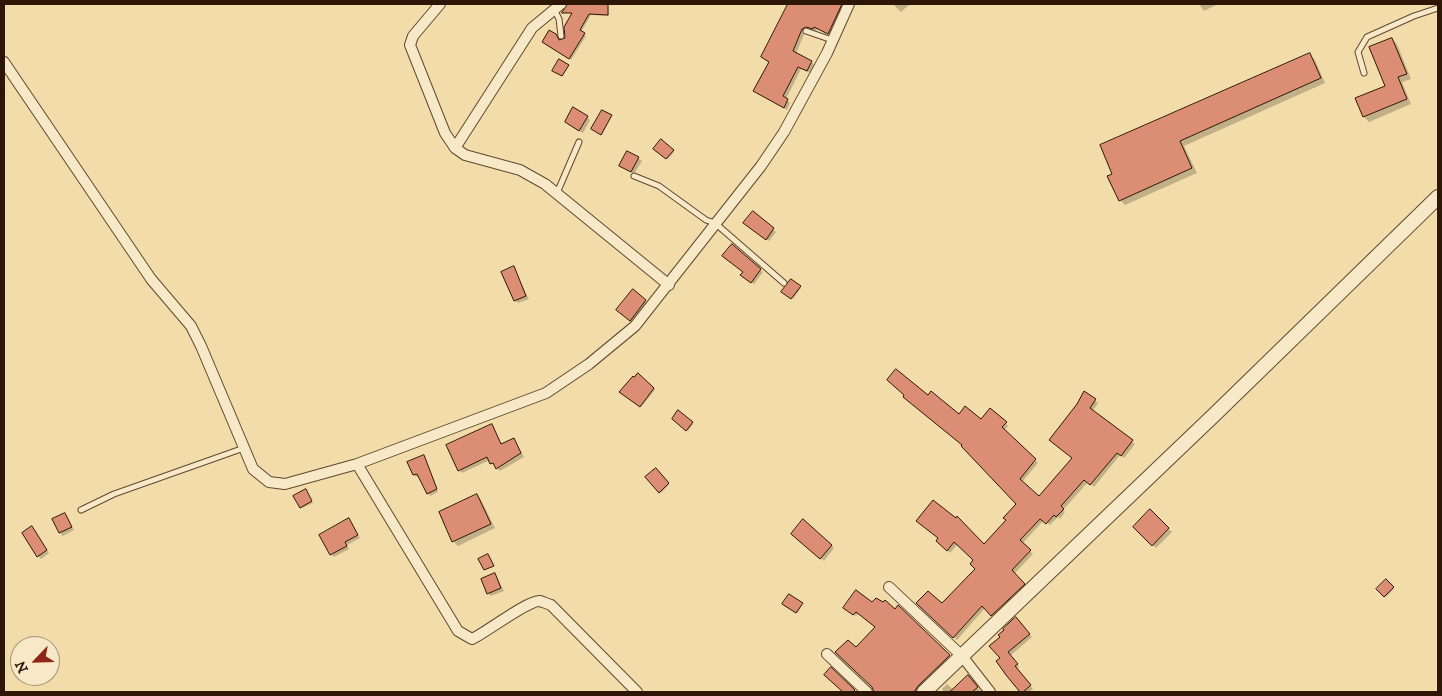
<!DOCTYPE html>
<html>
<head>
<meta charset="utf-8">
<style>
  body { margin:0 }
  #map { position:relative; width:1442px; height:696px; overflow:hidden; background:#f2dca9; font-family:"IM FELL DW Pica",serif }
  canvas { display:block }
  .frame { position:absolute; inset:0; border:5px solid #2e1606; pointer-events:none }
  .north { position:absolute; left:10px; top:636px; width:50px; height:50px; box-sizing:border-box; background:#f7e8c7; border:1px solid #a7947a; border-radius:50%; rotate:246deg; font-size:14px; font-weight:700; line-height:20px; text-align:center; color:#2e1606 }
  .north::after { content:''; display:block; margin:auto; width:18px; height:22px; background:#8f2418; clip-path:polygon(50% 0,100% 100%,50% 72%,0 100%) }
</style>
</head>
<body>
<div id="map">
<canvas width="1442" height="696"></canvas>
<div class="frame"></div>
<div class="north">N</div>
</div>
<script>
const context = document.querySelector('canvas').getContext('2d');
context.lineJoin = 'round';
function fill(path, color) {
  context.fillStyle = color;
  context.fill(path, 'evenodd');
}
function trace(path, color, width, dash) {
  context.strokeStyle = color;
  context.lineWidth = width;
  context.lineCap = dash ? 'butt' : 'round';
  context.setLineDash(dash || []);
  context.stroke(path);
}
fill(new Path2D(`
  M 578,4 L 608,4 L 609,16 L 591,15 L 581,32 L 586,36 L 571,60 L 545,44 L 556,35 L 559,41 L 566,39 L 566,28 Z
  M 789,4 L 845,4 L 831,36 L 817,29 L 816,31 L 809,29 L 805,32 L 796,54 L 814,64 L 810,73 L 801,69 L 786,99 L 790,103 L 787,110 L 755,91 L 770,63 L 762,57 Z
  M 893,4 L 910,4 L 901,12 Z
  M 1199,4 L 1215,4 L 1216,5 L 1204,11 Z
  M 1392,39 L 1397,44 L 1411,79 L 1402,82 L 1411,104 L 1369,122 L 1364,117 L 1386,87 Z
  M 1310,55 L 1315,60 L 1325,83 L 1184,146 L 1197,173 L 1125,205 L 1120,200 L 1109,177 Z
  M 568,66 L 563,76 L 555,72 Z
  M 611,116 L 602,135 L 594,130 Z
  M 587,117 L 590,120 L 583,133 L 569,125 Z
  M 661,141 L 674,152 L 668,159 L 655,148 Z
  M 628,152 L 642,161 L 634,174 L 621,165 Z
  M 753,213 L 776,232 L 769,241 L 747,226 Z
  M 732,246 L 763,272 L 754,284 L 745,277 Z
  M 513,268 L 529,299 L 518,303 L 515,300 Z
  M 791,280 L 801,288 L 793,299 L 783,291 Z
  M 633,291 L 649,304 L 633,324 L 621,313 Z
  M 638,375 L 655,390 L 641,407 L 621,392 Z
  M 1084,393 L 1098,403 L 1092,412 L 1135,444 L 1124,458 L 1120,455 L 1094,487 L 1088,482 L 1063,510 L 1065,512 L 1060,519 L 1058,517 L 1050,525 L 1044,520 L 1022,544 L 1033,554 L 1014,574 L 1027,587 L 994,618 L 985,608 L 957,640 L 918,603 L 942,605 L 977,569 L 975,561 L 958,544 L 950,553 L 937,541 L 940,539 L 984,545 L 1008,520 L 1017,504 L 963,445 L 928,397 L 960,415 L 1006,423 L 1008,426 L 1004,431 L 1038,463 L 1022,482 L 1039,498 L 1073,458 L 1078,405 Z
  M 679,412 L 693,424 L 688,431 L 674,419 Z
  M 492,426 L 502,445 L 514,439 L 524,457 L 500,471 L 490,460 L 462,473 L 459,470 Z
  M 424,457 L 438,492 L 430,496 L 420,476 L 417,477 L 414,475 Z
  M 656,469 L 669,485 L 661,493 L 647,478 Z
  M 307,492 L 313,503 L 302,508 L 301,507 Z
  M 477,495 L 481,500 L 495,528 L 458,546 L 453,541 Z
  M 1150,511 L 1172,532 L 1156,548 L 1134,527 Z
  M 65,515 L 74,530 L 63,536 L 60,533 Z
  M 349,520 L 360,538 L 347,545 L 349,549 L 334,557 L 331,554 Z
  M 803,520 L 834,548 L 824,561 L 796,537 Z
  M 35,531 L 49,553 L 41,559 L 38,556 Z
  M 495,574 L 504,591 L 491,596 L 488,593 Z
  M 1386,581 L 1394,589 L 1386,597 L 1378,589 Z
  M 802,604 L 798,613 L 785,605 Z
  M 873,604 L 895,611 L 898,607 L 951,658 L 918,692 L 873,692 L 873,687 L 856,649 L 876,627 L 859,613 L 856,616 L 847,610 Z
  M 1018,621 L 1032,637 L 1010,656 L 1019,667 L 1017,669 L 1033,689 L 1029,692 L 1022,692 L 998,662 L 1002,659 L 991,646 Z
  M 971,679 L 981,692 L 944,692 L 942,689 L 947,684 L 954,690 Z`), '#0003');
const building = new Path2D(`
  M 568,4 L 608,4 L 608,15 L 589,14 L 580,30 L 585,33 L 569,59 L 542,42 L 549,30 L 556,34 L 559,40 L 565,38 L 564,27 L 572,13 L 562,13 Z
  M 788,4 L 842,4 L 828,34 L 814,27 L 813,29 L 806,27 L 802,29 L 793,51 L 812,61 L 807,71 L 798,67 L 783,96 L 788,99 L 784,108 L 753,91 L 769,62 L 761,57 Z
  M 1392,38 L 1407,74 L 1398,77 L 1407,99 L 1363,117 L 1355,98 L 1385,86 L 1369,47 Z
  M 1310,53 L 1321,78 L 1180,141 L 1192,168 L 1119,201 L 1107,176 L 1112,174 L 1100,145 Z
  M 559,59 L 569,65 L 562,76 L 552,71 Z
  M 573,107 L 588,116 L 579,131 L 565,122 Z
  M 602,110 L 612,115 L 601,135 L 591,129 Z
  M 661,139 L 674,150 L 666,159 L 653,149 Z
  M 627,151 L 639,157 L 631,172 L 619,166 Z
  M 753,211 L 774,228 L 766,240 L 743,223 Z
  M 732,244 L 761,269 L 751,283 L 740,275 L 743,272 L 722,256 Z
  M 514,266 L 526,296 L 514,301 L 501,272 Z
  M 791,279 L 801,286 L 791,299 L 781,292 Z
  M 633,289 L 646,300 L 630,321 L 616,310 Z
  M 896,369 L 928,395 L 931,391 L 959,414 L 965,406 L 981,419 L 990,408 L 1007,422 L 1002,427 L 1036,459 L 1020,479 L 1039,496 L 1072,458 L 1049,440 L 1077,404 L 1084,391 L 1096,399 L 1090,408 L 1133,440 L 1121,456 L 1117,453 L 1090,485 L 1084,480 L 1061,506 L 1064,509 L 1056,517 L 1054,515 L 1046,524 L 1040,519 L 1020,540 L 1031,550 L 1012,570 L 1025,584 L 991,616 L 982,606 L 953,638 L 916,603 L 928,591 L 942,603 L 975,569 L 970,564 L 973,560 L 954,542 L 947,551 L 936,541 L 938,538 L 916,521 L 933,500 L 956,518 L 957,516 L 984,544 L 1006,520 L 1003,518 L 1016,504 L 961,446 L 962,445 L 903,397 L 904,395 L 887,380 Z
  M 638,373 L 654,388 L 640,407 L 619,392 L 633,376 L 634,377 Z
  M 678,410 L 693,422 L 686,431 L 672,419 Z
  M 492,424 L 501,444 L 514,438 L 521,453 L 496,469 L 493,463 L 490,464 L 487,457 L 458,471 L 446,445 Z
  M 424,455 L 437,489 L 427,494 L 417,474 L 413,475 L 407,462 Z
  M 656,468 L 669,483 L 659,493 L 645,477 Z
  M 306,489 L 312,501 L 300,508 L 293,496 Z
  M 477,494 L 491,524 L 452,542 L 439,512 Z
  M 1150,509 L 1169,528 L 1152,546 L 1133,527 Z
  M 65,513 L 72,527 L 59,533 L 52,519 Z
  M 349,518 L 358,535 L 345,542 L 347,546 L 330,555 L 319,535 Z
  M 803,519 L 832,545 L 820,559 L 791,534 Z
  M 32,526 L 47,550 L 37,557 L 22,533 Z
  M 488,554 L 494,566 L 484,570 L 478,559 Z
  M 495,573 L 501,588 L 487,594 L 481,579 Z
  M 1386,579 L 1394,587 L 1384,597 L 1376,589 Z
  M 856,590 L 872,602 L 876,598 L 883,602 L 885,600 L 895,609 L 898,605 L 950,655 L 918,686 L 914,692 L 874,692 L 872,687 L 835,652 L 848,640 L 856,647 L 875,627 L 856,612 L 853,615 L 843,608 Z
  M 789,594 L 803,603 L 796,613 L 782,604 Z
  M 1016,617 L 1030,634 L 1008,652 L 1018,664 L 1015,666 L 1031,685 L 1023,692 L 1020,692 L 1006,675 L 996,661 L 1000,658 L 989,646 L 1000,637 L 998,635 L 1004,630 L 1003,629 Z
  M 831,667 L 855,690 L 853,692 L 843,692 L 824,675 Z
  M 968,675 L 978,687 L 972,692 L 950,692 Z`);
fill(building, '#dc8e75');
trace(building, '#2e1606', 1);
const service = new Path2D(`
  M 555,11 L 559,19 L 561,36
  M 806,31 L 832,40
  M 1364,73 L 1358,52 L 1367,37 L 1414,16 L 1438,8
  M 634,176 L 659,186 L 706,220 L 715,223 L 784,283
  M 557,193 L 579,142
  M 81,510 L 114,494 L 244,448`);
const minor = new Path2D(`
  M 440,4 L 413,36 L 410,45 L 445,133 L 455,148 L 465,155 L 520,170 L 545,184 L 669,285
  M 4,62 L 151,279 L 191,326 L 201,346 L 253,469 L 269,482 L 285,484 L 357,464 L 546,393 L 589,364 L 635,326 L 761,166 L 784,132 L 827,53 L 849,4
  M 455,148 L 532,28 L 561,4
  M 357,464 L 458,631 L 472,639 C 487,632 528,600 540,601 C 543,602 548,604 551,605 L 637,692
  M 889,587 L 962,656 L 990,692
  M 827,654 L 867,692`);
const tertiary = new Path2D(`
  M 924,692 L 1213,416 L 1438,197`);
trace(service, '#5f482f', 7);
trace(minor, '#5f482f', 12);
trace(tertiary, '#5f482f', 16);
trace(service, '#f7e8c7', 5);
trace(minor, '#f7e8c7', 10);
trace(tertiary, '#f7e8c7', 14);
</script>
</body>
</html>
